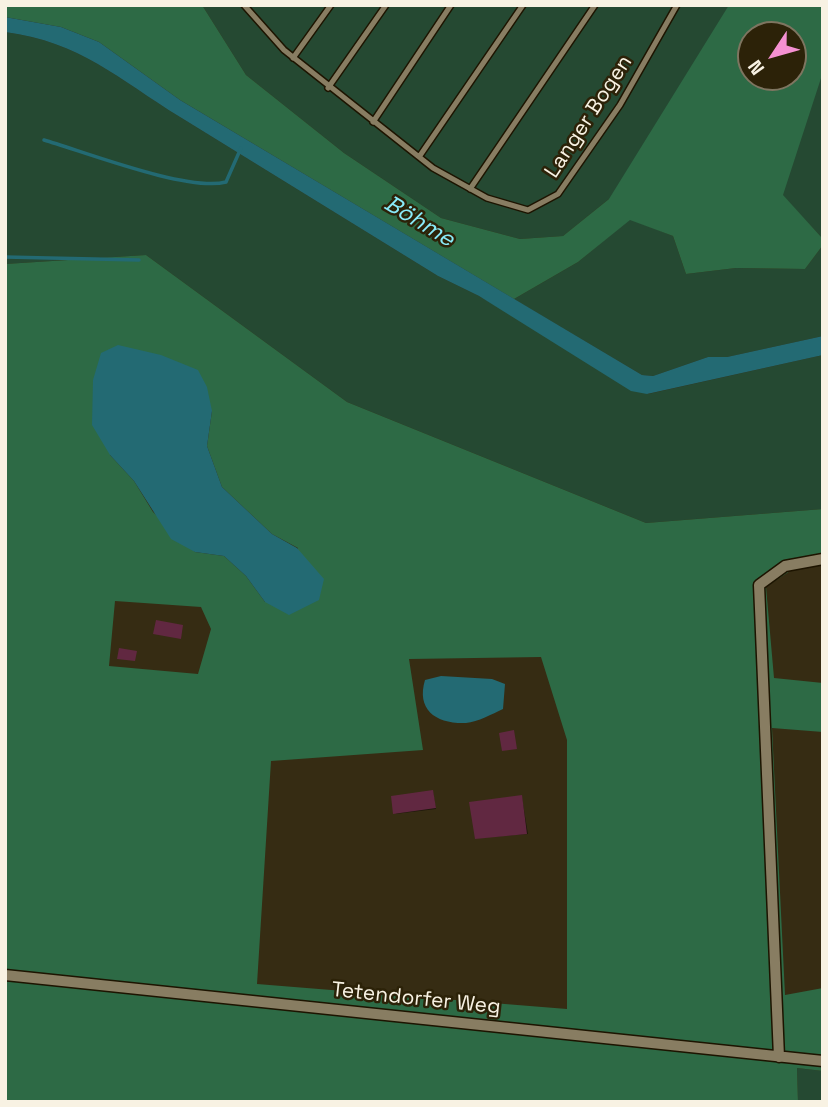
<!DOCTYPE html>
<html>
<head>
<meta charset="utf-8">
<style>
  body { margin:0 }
  #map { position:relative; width:828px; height:1107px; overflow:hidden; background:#362c13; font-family:"Space Grotesk",sans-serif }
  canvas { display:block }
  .frame { position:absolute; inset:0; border:7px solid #f8f2e3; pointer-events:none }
  .north { position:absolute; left:737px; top:21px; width:70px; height:70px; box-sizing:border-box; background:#2c2208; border:2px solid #7e7560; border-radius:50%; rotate:234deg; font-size:19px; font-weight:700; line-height:28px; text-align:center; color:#f8f2e3 }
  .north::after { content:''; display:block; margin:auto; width:24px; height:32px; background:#f591d2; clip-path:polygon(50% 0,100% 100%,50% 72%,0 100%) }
</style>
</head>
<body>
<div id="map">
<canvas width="828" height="1107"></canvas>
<div class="frame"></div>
<div class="north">N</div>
</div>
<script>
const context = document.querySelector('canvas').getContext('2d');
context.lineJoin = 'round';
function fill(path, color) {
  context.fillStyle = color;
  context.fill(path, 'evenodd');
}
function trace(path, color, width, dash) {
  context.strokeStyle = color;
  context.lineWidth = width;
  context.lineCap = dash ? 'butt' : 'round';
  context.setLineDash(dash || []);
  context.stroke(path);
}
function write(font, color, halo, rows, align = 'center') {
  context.font = font + ' "Space Grotesk",sans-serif';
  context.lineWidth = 5;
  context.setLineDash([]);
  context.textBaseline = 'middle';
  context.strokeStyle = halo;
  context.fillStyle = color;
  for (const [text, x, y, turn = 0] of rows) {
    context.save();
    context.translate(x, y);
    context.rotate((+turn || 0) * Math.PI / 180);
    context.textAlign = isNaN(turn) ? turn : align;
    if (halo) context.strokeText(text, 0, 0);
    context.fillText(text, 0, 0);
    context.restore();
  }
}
fill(new Path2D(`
  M 202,5 L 823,5 L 823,239 L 783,196 L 609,199 L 563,236 L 520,239 L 441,218 L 344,153 L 246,75 ZM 751,35 L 793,35 L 793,77 L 751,77 Z
  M 5,32 C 81,42 118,79 180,117 C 266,170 352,223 438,276 L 479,296 L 648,394 L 823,355 L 823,509 L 646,523 L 347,402 L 146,255 L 5,264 Z
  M 630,219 L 673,236 L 686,274 L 736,268 L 805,269 L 823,245 L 823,336 L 727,357 L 708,357 L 653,376 L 642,375 L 514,299 L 578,262 Z
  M 797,1068 L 823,1071 L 823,1102 L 798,1102 Z`), '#254932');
fill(new Path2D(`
  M 5,5 L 202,5 L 246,75 L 344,153 L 441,218 L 520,239 L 563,236 L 609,199 L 729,5 L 823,5 L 823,72 L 783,195 L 823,239 L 823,245 L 805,269 L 736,268 L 686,274 L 673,236 L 630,220 L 578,262 L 514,299 L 180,100 L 99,42 L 61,27 L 5,17 ZM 751,35 L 793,35 L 793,77 L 751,77 Z
  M 146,255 L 347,402 L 646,523 L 823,509 L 823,565 L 793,569 L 766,587 L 774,678 L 823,683 L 823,732 L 772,728 L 785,995 L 823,988 L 823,1071 L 797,1068 L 798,1102 L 5,1102 L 5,264 ZM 212,411 L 207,446 L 222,487 L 272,534 L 298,548 L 265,602 L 246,576 L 224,556 L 195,552 L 153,512 L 134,481 L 110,455 ZM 115,601 L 201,607 L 211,629 L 198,674 L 109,666 ZM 541,657 L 567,740 L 567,1009 L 257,984 L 271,761 L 423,750 L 409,659 Z`), '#2d6a45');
fill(new Path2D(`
  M 5,17 L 61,27 L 99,42 L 180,100 L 642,375 L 653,376 L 708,357 L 727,357 L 823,336 L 823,355 L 647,394 L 631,391 L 479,296 L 438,276 C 352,223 266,170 180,117 C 118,79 81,42 5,32 Z
  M 118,345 L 161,355 L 198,370 L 207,387 L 212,411 L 207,446 L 222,487 L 272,534 L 297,548 L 324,579 L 319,600 L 289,615 L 265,602 L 246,576 L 224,556 L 195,552 L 171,539 L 134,481 L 110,455 L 92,425 L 93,380 L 101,353 Z
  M 441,676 L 492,679 L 505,684 L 503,709 C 492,714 478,722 466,723 C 436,724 416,710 425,680 Z`), '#236a73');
fill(new Path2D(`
  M 433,792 L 436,809 L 395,814 Z
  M 522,798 L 528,834 L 477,838 Z`), '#0007');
trace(new Path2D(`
  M 44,140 C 85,152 188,192 226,182 L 241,148
  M 5,257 L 139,260`), '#236a73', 3.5);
fill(new Path2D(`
  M 156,620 L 183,625 L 181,639 L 153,634 Z
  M 119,648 L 137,651 L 135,661 L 117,659 Z
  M 514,730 L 517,749 L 502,751 L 499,733 Z
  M 433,790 L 436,808 L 393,814 L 391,796 Z
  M 522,795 L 527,834 L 475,839 L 469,802 Z`), '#612841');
const service = new Path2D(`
  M 244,5 L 284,50 L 433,168 L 487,198 L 528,210 L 558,194 L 620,105 L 677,5
  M 293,58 L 331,5
  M 328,88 L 386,5
  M 373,122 L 451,5
  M 419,157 L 523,5
  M 470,189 L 595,5`);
const minor = new Path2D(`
  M 5,975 L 823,1061
  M 779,1057 L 759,585 L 785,566 L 823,559`);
trace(service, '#1d1400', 8);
trace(minor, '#1d1400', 13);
trace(service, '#887d62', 5);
trace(minor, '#887d62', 10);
write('21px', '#f8f2e3', '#2c2208', [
  ["Langer Bogen",589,117,-57],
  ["Tetendorfer Weg",416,999,6]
]);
write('italic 23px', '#89ebf9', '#2c2208', [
  ["Böhme",419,222,31]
]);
</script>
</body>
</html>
